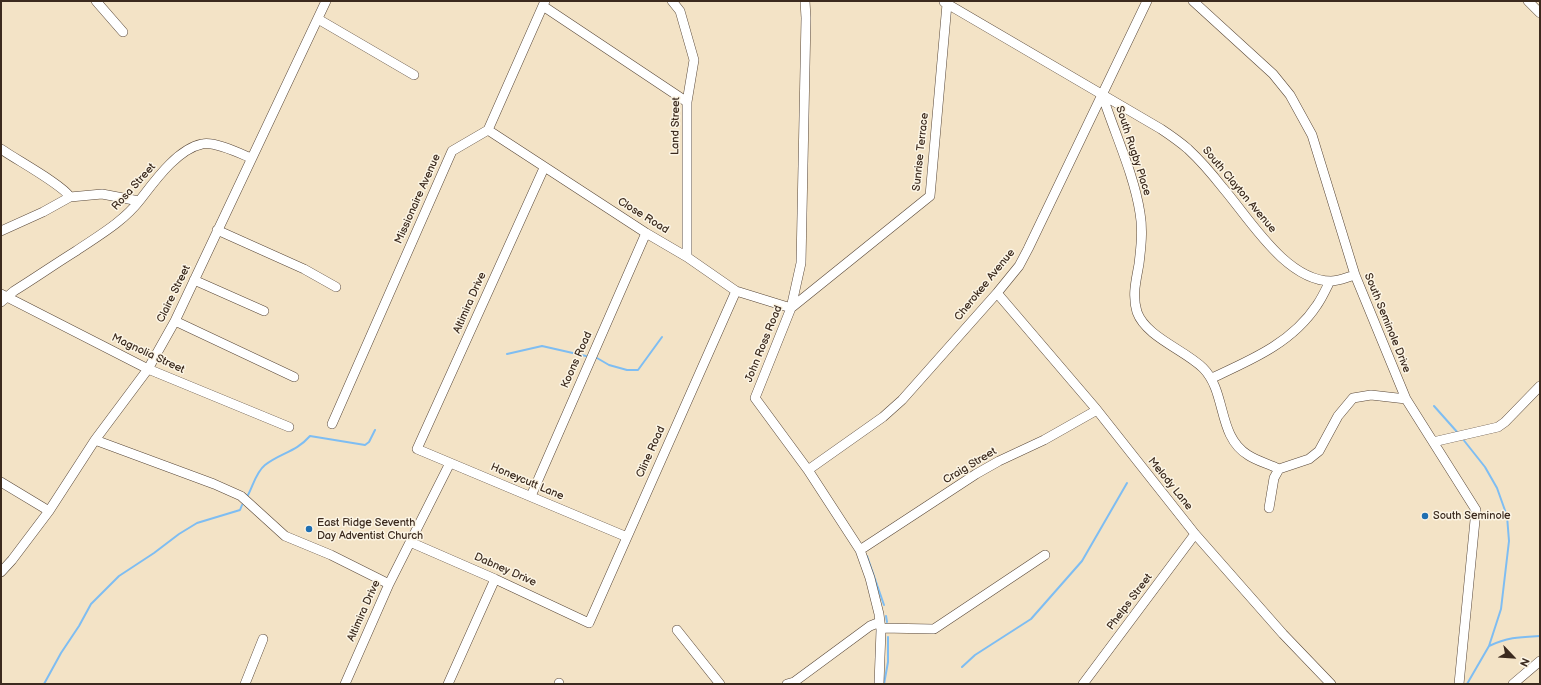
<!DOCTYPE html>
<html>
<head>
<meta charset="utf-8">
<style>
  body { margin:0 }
  #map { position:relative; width:1541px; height:685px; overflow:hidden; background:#f3e3c6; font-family:"Balsamiq Sans",sans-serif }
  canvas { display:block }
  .frame { position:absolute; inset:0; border:2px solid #3b2a1e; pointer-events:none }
  .north { position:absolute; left:1493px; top:637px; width:40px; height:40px; -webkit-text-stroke:3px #fcf5e5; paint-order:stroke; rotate:115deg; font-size:11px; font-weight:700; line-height:16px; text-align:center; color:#3b2a1e }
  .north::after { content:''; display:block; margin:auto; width:14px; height:18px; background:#3b2a1e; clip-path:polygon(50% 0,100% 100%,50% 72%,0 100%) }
</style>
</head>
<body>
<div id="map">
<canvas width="1541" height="685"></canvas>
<div class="frame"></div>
<div class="north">N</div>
</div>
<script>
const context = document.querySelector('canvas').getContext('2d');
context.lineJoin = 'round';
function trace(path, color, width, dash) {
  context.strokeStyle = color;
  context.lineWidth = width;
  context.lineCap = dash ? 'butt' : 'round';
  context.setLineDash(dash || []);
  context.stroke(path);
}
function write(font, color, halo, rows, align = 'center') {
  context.font = font + ' "Balsamiq Sans",sans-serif';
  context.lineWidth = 3;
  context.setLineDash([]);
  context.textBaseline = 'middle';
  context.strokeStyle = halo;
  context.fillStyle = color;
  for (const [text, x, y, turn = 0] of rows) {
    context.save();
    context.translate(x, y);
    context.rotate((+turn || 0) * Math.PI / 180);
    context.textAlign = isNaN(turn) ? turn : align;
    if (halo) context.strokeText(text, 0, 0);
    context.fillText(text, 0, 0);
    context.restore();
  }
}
trace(new Path2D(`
  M 507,354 L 542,346 L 586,356
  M 597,358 L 609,365 L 627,370 L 638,370 L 662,337
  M 1434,406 L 1458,433
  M 1462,438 L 1485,467 L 1497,488 L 1507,516 L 1509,541 L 1501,609 L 1489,646 L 1467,684
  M 248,495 C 253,486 256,472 265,465 C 280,453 296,452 310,436 L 365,445 L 369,442 L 375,430
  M 867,556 L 884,605
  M 886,616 L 887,622
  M 1489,646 C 1508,637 1520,637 1540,636
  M 962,667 L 975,655 L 1031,619 L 1082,561 L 1127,483
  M 44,684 L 61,653 L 79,626 L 91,604 L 119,576 L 154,553 L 179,534 L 197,523 L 240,510 L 242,505
  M 884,684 L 888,662 L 888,637`), '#7ebdf2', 2);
const minor = new Path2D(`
  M 96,1 L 123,32
  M 672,1 L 680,11 L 694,60 L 687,102 L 687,257
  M 805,1 L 806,18 L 801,263 L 791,308 L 755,398 L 808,470 L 860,550 L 870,578 L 879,614 L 881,630 L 879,684
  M 1193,1 L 1273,74 L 1290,95 L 1312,135 L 1355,275 L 1406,399 L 1476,510 L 1459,684
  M 1528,1 L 1540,13
  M 944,2 L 1161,129 C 1170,135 1180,142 1188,149 C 1201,161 1212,174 1223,188 C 1249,218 1286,281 1331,281 C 1339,281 1347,277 1355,275
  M 543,6 L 687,102
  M 318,19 L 414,75
  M 1102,94 C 1114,132 1134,174 1140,213 C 1143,230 1141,247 1139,264 C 1136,281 1132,295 1137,312 C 1146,337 1185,350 1203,368 C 1227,392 1217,436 1248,455 C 1257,461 1269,464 1279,469 L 1309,459 L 1319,451 L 1338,416 L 1353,398 L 1371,395 L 1406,399
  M 488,130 L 646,233 L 687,257 L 736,291 L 791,308 L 930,196 L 947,4
  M 1,149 C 15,159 63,185 70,197
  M 544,168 L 417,449 L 627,537
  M 217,230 L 304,269 L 336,287
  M 1,231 L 43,212 L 70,197 L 102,194 L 139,201
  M 194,280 L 264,311
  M 997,293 L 1097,410 L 1195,534 L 1283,634 L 1331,684
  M 1,294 L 148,369 L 289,427
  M 1,302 L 14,291 C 35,278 55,264 76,251 C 98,236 123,222 140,200 C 154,182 177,149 202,144 C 214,141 239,153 251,158
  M 175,321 L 294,377
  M 1212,378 C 1251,360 1292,343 1317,305 C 1322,298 1326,289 1330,281
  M 332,424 L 452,151 L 488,130 L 545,1
  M 95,440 L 214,484 L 241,496 L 285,536 L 331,555 L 389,584
  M 1433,442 L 1498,427 L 1505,422 L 1540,386
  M 808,470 L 883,417 L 902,400 L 997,293 L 1019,266 L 1028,249 L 1147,1
  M 1,482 L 49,511
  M 531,496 L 646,233
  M 1269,508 L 1274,478 L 1279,469
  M 410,542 L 495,579 L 589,623 L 736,291
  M 860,550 L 976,474 L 999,461 L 1044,440 L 1097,410
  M 1,572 L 12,560 L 49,511 L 95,440 L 148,369 L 175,321 L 326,1
  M 881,628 L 934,629 L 1045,555
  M 677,630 L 720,684
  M 559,683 L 559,684
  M 245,684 L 263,639
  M 345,684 L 389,584 L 450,463
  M 448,684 L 495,579
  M 787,684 L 794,682 L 870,626 L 880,622
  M 1083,684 L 1195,534
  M 1513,684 L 1540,661`);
trace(minor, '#574637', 10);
trace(minor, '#fff', 9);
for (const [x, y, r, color] of [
  [1425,516,4,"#1f6fb2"],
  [309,529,4,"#1f6fb2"]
]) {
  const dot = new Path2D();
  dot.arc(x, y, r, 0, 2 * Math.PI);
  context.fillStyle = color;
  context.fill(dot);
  trace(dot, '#fcf5e5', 1.5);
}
write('11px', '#3b2a1e', '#fcf5e5', [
  ["Land Street",676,126,-89],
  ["South Rugby Place",1133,151,72],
  ["Sunrise Terrace",921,152,-84],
  ["Rosa Street",134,187,-48],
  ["South Clayton Avenue",1239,190,50],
  ["Missionaire Avenue",418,199,-66],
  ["Close Road",643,216,32],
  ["Cherokee Avenue",985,285,-51],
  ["Claire Street",174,294,-64],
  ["Altimira Drive",470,303,-66],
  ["South Seminole Drive",1387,323,68],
  ["John Ross Road",764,344,-68],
  ["Magnolia Street",148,354,25],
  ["Koons Road",577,360,-66],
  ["Cline Road",651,452,-66],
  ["Craig Street",970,466,-31],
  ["Honeycutt Lane",527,482,23],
  ["Melody Lane",1170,484,51],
  ["Dabney Drive",505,570,24],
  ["Phelps Street",1130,602,-53],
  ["Altimira Drive",364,611,-66]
]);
write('11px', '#3b2a1e', '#fcf5e5', [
  ["South Seminole",1433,516],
  ["East Ridge Seventh",317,523],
  ["Day Adventist Church",317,536]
], 'left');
</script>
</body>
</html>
